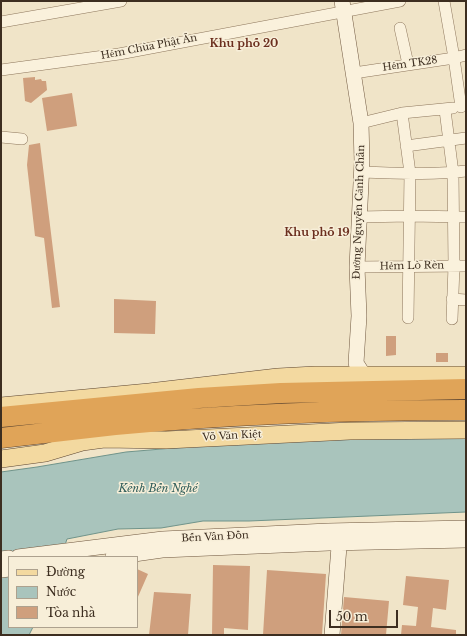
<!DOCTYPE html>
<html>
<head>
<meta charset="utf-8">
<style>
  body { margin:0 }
  #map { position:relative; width:467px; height:636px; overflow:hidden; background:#f0e4c8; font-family:"Libre Baskerville",serif }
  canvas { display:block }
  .frame { position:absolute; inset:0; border:2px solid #3d2e20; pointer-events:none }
  .legend { position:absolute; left:8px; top:556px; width:130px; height:72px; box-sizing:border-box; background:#f7eed8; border:1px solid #ada18e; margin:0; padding:5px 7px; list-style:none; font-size:12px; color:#3d2e20 }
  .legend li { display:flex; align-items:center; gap:8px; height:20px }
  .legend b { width:20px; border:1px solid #ada18e }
  .scale { position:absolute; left:329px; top:610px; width:69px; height:18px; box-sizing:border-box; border:2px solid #3d2e20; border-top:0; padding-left:5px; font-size:12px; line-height:14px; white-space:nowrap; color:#3d2e20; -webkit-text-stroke:3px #f7eed8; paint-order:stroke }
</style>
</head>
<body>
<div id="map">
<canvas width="467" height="636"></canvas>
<div class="frame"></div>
<ul class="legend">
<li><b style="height:5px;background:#f3d9a0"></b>Đường</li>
<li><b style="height:11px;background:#a9c4bc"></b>Nước</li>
<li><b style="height:11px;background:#cf9f7d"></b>Tòa nhà</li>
</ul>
<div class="scale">50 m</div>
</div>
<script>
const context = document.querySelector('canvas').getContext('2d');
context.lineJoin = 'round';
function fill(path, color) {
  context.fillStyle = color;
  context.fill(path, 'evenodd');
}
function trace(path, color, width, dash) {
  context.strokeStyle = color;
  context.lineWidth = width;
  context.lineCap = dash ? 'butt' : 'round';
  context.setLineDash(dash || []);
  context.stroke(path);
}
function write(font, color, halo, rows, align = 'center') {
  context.font = font + ' "Libre Baskerville",serif';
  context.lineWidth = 3;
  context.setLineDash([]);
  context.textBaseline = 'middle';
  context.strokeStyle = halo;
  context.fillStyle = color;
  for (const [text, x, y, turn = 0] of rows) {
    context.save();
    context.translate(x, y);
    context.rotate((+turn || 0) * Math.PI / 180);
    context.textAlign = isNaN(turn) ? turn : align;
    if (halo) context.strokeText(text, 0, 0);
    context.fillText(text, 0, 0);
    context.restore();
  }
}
const water = new Path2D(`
  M 466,436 L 466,512 L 249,521 L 203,521 L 161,528 L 118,529 L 67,539 L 61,557 L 9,557 L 9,627 L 33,627 L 29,635 L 1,635 L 1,472 L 37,467 L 126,452 L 209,445 L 312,440 Z`);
fill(water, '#a9c4bc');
trace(water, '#6f938a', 1);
fill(new Path2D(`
  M 35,77 L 35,80 L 41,79 L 42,81 L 46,81 L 47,90 L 31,103 L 25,101 L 23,78 Z
  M 72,93 L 77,126 L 47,131 L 42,98 Z
  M 40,143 L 60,307 L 52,308 L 44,238 L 35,236 L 27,165 L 29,145 Z
  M 114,299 L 156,301 L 155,334 L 114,333 Z
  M 386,336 L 396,336 L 396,355 L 386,356 Z
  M 436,353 L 448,353 L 448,362 L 436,362 Z
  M 213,565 L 250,566 L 248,630 L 224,628 L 224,635 L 212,635 Z
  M 137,569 L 148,574 L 137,599 Z
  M 267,570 L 326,574 L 322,635 L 263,635 Z
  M 406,576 L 449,580 L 446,610 L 433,608 L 431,627 L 456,630 L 456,635 L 401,635 L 402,625 L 416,626 L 418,607 L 403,605 Z
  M 154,592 L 191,594 L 188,635 L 149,635 Z
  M 344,597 L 389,601 L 386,635 L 341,635 Z`), '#cf9f7d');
const street = new Path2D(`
  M 444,1 L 454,58 L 461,107
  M 1,22 L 121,1
  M 400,28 L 408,64
  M 1,70 L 119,54 L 400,1
  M 354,73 L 454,58 L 466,55
  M 445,110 L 453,173 L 454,266 L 452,319
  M 402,113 L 410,173 L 408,318
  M 361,123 L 402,113 L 453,108
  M 1,137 L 22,139
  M 406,146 L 466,138
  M 362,172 C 396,173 432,175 466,171
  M 359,217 L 409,216 L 466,217
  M 357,267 L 466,266
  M 452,299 L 466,300`);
const secondary = new Path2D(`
  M 342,1 L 361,123 L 362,162 L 357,267 L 359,316 L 356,363 L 363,374
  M 18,557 L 163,539 L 328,531 L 466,528
  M 113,557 L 162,550 L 329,543 L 466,540
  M 1,559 L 9,558
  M 1,570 L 9,569
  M 332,635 L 340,534`);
const primary = new Path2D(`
  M 1,406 L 149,392 L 278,377 L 315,375 L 466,375
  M 1,459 L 45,453 L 82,442 L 104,439 L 166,440 L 350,431 L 466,430`);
const highway = new Path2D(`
  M 1,417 L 199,398 L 281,393 L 466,389
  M 1,438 C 39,434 77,429 115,425 C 231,414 349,410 466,410`);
trace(street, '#8d765c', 12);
trace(secondary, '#6f573f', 16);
trace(primary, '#5b4430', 18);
trace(highway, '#5b4430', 21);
trace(street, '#faf1dc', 11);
trace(secondary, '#faf1dc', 15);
trace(primary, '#f3d9a0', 17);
trace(highway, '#e0a458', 20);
write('10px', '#3d2e20', '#f7eed8', [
  ["Hẻm Chùa Phật Ấn",149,47,-11],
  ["Hẻm TK28",410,64,-8],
  ["Đường Nguyễn Cảnh Chân",359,212,-88],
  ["Hẻm Lò Rèn",412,266,-1],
  ["Võ Văn Kiệt",232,436,-3],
  ["Bến Vân Đồn",215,537,-3]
]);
write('bold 11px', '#6b2e1e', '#f7eed8', [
  ["Khu phố 20",244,44],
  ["Khu phố 19",317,233]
]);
write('italic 11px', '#2f5d5a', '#f7eed8', [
  ["Kênh Bến Nghé",158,489]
]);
</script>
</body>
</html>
